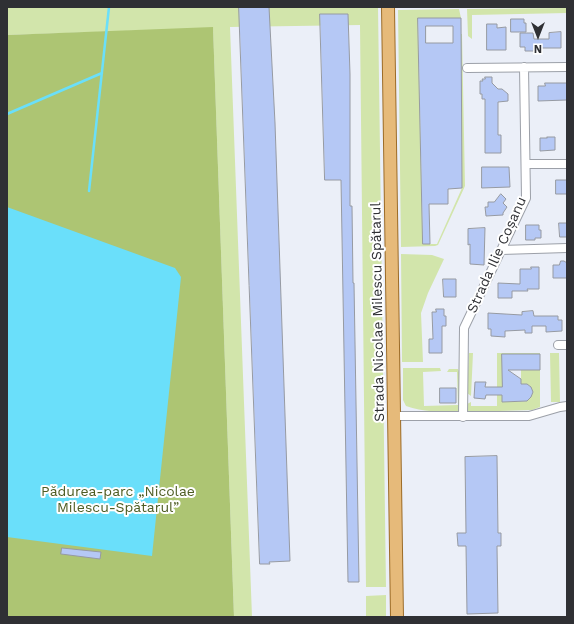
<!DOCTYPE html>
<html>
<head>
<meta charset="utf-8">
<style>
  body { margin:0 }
  #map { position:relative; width:574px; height:624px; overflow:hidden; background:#ebeff8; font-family:"Work Sans",sans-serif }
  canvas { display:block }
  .frame { position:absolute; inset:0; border:8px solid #2f3034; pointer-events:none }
  .north { position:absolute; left:518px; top:16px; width:40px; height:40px; -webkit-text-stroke:3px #fff; paint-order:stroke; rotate:180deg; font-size:11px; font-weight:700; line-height:16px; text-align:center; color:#2f3034 }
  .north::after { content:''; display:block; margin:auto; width:14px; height:18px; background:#2f3034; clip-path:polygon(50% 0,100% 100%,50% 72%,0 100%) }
</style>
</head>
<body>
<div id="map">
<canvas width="574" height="624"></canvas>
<div class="frame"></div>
<div class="north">N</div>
</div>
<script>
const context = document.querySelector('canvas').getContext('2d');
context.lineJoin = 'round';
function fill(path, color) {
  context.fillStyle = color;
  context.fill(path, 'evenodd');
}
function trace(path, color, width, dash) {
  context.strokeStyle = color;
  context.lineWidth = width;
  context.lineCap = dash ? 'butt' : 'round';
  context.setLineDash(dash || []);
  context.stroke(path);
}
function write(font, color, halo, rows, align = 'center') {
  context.font = font + ' "Work Sans",sans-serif';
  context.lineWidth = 4;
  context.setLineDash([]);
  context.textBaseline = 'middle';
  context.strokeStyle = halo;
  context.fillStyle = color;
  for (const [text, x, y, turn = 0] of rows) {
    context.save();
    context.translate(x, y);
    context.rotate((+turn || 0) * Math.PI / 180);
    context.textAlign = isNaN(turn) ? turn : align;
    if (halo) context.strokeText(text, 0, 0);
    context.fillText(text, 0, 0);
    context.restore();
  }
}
fill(new Path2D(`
  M 7,7 L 378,7 L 386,587 L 366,587 L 360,25 L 230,27 L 252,617 L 234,617 L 213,28 L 7,35 Z
  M 567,8 L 567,13 L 472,15 L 472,39 L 468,36 L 467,9 Z
  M 459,9 L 461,18 L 418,19 L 423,244 L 437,244 L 462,188 L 460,34 L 462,34 L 465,186 L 438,245 L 435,246 L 401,247 L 398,10 Z
  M 401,254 L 432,255 L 444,259 L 428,293 L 421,313 L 423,362 L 402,362 Z
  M 469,353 L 473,353 L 471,396 L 467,393 Z
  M 497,353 L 540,353 L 540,354 L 502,355 L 502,402 L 527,401 C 535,393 534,383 521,384 L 521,370 L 540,370 L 540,407 L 532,410 L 467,412 L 467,404 L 471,402 L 471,406 L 497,406 Z
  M 550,353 L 559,353 L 560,402 L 551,402 Z
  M 403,368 L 440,368 L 441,371 L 423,372 L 424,406 L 458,405 L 457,372 L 447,372 L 449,369 L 458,369 L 459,372 L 460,410 L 458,412 C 440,412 423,412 406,406 L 403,400 Z
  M 386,595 L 386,617 L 366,617 L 366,596 Z`), '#d2e5ab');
fill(new Path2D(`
  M 213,27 L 234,617 L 7,617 L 7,35 Z`), '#adc573');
fill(new Path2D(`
  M 7,207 L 175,268 L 181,277 L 152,556 L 7,537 Z`), '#6adffa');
trace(new Path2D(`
  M 7,114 L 102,73
  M 89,191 L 109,7`), '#6adffa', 2.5);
const building = new Path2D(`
  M 239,7 L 269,7 L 275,123 L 290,561 L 269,562 L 270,564 L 260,564 Z
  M 320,14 L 348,14 L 350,74 L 350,206 L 352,206 L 353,283 L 354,283 L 359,582 L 348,582 L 341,180 L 325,180 Z
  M 418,18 L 461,18 L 462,188 L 448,189 L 448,204 L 429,204 L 430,244 L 423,244 ZM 426,26 L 453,26 L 453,43 L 426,43 Z
  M 511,19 L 524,19 L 524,23 L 526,23 L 526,32 L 511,32 Z
  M 487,24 L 497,24 L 497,28 L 506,27 L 506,50 L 487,50 Z
  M 561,32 L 561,48 L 534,48 L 534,51 L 525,51 L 525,47 L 520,47 L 520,33 L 533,33 L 534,39 L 549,39 L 549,33 Z
  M 485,77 L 492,77 L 492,83 L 498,89 L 502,89 L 508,94 L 508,101 L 498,102 L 498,135 L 501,135 L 501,153 L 485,153 L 485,99 L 482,99 L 482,94 L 480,94 L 480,81 L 483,81 L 482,79 L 485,79 Z
  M 545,83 L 567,83 L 567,100 L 538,101 L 538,86 L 545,86 Z
  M 547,137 L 555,137 L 555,150 L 540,151 L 540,138 L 547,138 Z
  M 482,167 L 509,167 L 510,187 L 482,188 Z
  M 556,180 L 567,180 L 567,194 L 556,194 Z
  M 501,194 L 506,199 L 503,203 L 507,207 L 503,213 L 503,215 L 486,216 L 485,207 L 488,207 L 488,202 L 494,202 Z
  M 559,223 L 567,223 L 567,237 L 560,237 Z
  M 526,225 L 539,225 L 539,230 L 541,230 L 541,238 L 535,238 L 535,240 L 526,240 Z
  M 485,228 L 484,265 L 470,264 L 470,244 L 468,245 L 468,229 Z
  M 561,261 L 564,261 L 567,263 L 567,278 L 553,278 L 553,265 L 559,265 Z
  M 531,267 L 539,267 L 539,289 L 527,289 L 528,291 L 512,291 L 512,298 L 498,298 L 498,283 L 520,284 L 520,269 L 531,269 Z
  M 443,279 L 456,279 L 456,297 L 444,297 Z
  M 436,309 L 444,309 L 444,316 L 446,316 L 446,326 L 442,326 L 442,353 L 429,353 L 429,339 L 433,339 L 432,312 L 436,312 Z
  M 533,311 L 534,316 L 558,316 L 558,320 L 562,320 L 562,331 L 546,332 L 546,326 L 532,326 L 532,333 L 525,333 L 525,330 L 505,331 L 505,337 L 491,336 L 491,329 L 488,329 L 488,313 L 522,315 L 522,312 Z
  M 502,354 L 540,354 L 540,370 L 508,370 L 521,379 L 521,384 L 527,384 L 531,387 L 533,392 L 531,397 L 527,401 L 502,402 L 502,395 L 486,395 L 485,399 L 474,398 L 475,382 L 486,382 L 485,387 L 502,387 Z
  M 440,388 L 456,388 L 456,403 L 440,403 Z
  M 497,456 L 498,533 L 501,533 L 501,546 L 497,546 L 498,613 L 467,614 L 466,546 L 458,546 L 457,533 L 466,533 L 465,457 Z
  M 62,548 L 101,552 L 100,559 L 61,554 Z`);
fill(building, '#b5c8f5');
trace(building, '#969aa2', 1);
const minor = new Path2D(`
  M 467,68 L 567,67
  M 526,164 L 567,164
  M 501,250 L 567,248
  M 558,345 L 567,345
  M 394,416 L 529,416 L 560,407 L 567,406
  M 463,417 L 464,328 L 526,198 L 524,67`);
const primary = new Path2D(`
  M 388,7 L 397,617`);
trace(minor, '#9ca0a8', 10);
trace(primary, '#9c6c28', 14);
trace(minor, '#fff', 8);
trace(primary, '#e6ba7a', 12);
write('14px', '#2f3034', '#fff', [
  ["Strada Ilie Coșanu",497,255,-66],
  ["Strada Nicolae Milescu Spătarul",378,312,-91]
]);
write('14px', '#4d5c22', '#fff', [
  ["Pădurea-parc „Nicolae",118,492],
  ["Milescu-Spătarul”",118,508]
]);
</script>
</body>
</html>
